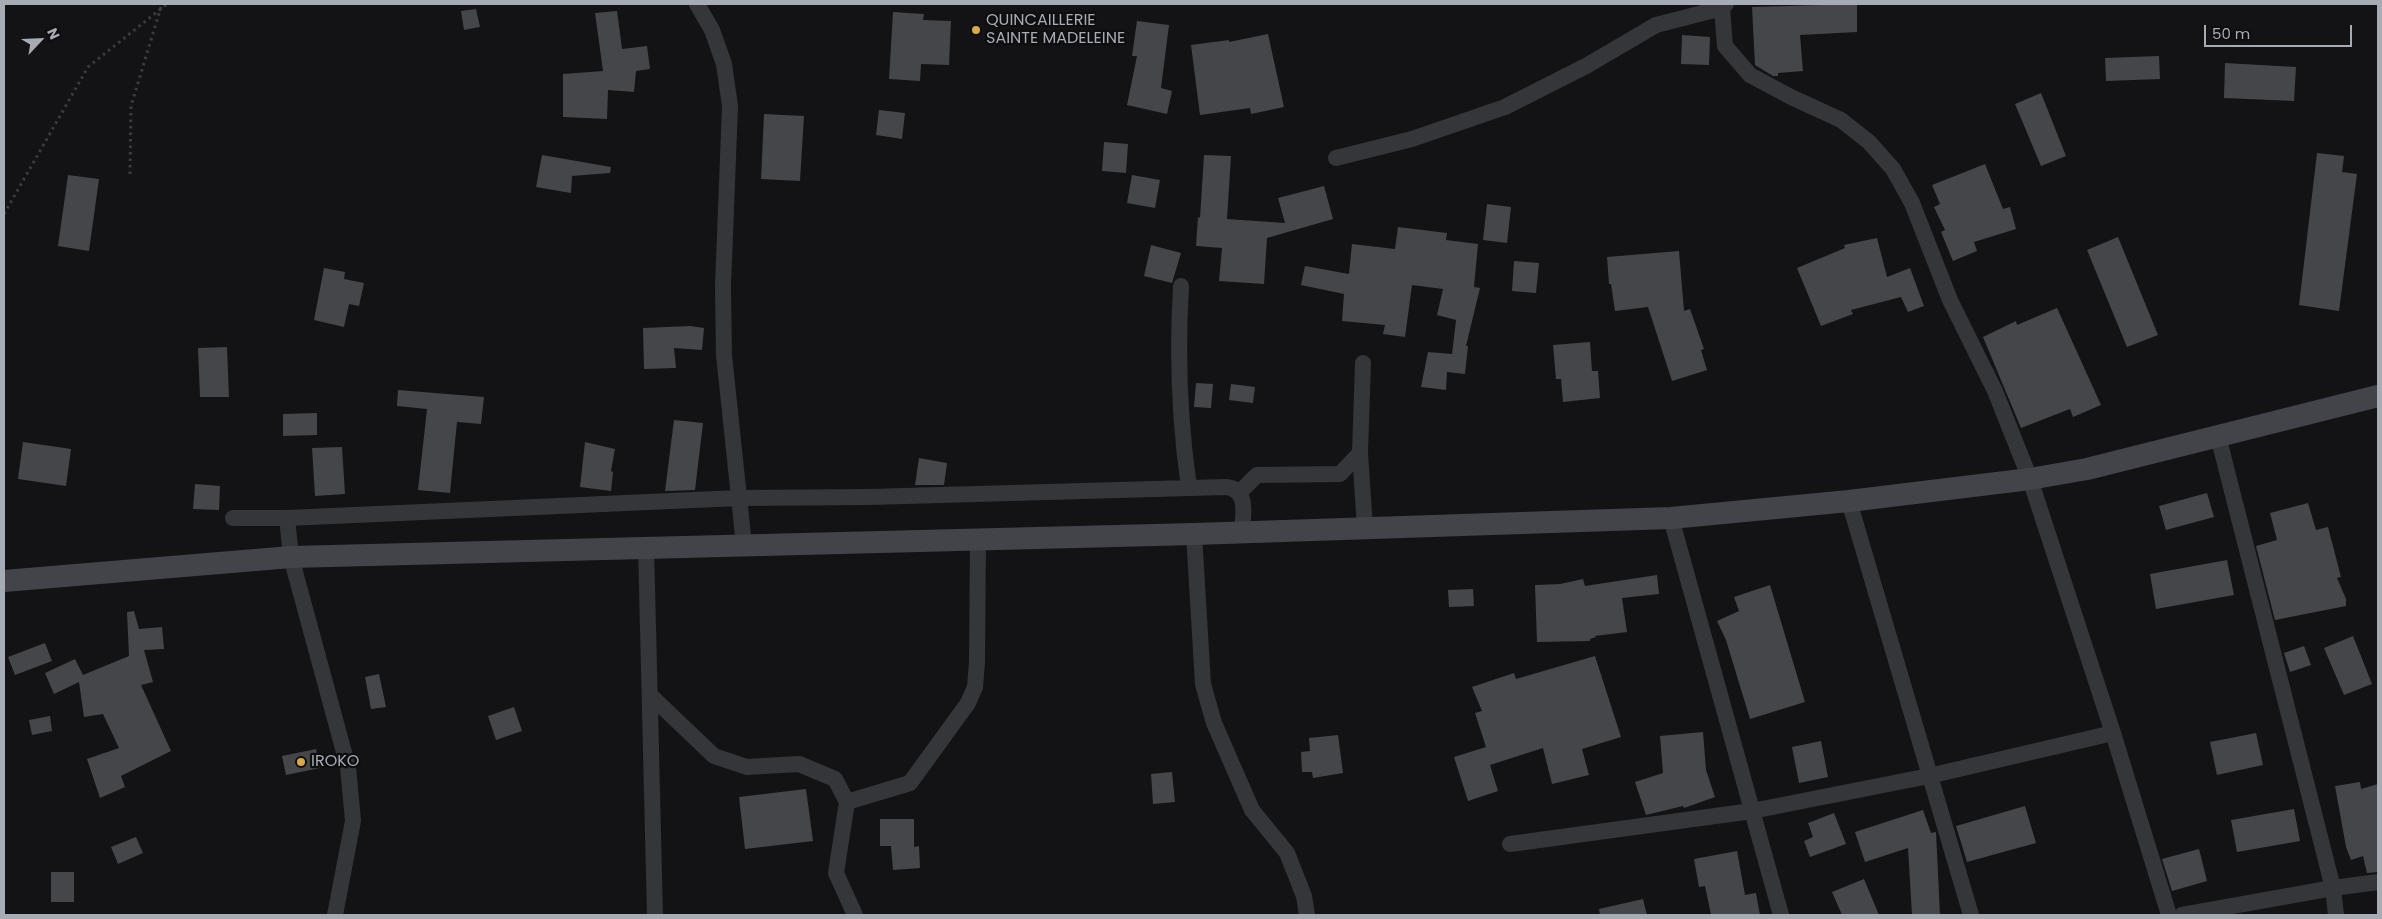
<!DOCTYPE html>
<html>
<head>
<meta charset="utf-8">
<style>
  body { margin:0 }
  #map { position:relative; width:2382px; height:919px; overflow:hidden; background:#131315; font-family:Poppins,sans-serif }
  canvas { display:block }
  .frame { position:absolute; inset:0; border:5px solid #a7abb3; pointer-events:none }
  .north { position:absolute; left:15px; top:15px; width:50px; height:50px; -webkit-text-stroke:4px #0e0e10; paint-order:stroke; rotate:65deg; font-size:14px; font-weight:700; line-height:20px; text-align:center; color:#a7abb3 }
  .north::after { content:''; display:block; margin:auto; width:18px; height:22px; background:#a7abb3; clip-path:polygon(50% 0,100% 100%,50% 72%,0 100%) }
  .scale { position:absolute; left:2204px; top:25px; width:148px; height:22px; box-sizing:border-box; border:2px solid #a7abb3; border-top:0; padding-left:6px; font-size:15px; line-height:18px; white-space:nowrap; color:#a7abb3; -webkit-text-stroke:4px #0e0e10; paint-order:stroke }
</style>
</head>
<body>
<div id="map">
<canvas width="2382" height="919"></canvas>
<div class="frame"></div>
<div class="north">N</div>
<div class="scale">50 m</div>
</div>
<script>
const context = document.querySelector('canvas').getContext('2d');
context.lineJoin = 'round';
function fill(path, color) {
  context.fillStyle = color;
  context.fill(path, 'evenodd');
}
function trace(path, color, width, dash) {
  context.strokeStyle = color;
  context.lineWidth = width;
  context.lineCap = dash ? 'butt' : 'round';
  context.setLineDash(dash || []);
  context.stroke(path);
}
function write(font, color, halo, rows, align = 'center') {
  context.font = font + ' Poppins,sans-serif';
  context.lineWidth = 4.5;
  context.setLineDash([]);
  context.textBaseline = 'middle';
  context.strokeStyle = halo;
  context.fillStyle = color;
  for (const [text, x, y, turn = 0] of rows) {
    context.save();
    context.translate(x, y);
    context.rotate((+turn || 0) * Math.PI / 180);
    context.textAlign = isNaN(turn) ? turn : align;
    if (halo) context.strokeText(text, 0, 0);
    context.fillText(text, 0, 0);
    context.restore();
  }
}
fill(new Path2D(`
  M 1857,4 L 1857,32 L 1800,35 L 1803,71 L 1778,73 L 1778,76 L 1773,76 L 1755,65 L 1752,7 Z
  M 476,9 L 480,27 L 464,30 L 461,11 Z
  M 617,11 L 622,49 L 647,46 L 650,69 L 636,71 L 634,92 L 608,90 L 607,119 L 563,117 L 563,74 L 603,71 L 595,13 Z
  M 893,12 L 924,14 L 923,20 L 951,21 L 949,65 L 921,64 L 920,81 L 889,79 Z
  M 1137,21 L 1169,25 L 1161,88 L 1172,91 L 1167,114 L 1127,105 L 1137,56 L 1132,56 Z
  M 1268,34 L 1284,107 L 1251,114 L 1250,108 L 1200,115 L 1191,45 L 1229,40 L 1229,42 Z
  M 1682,35 L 1710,37 L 1709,65 L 1681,64 Z
  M 2159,56 L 2160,79 L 2106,81 L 2105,58 Z
  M 2225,63 L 2296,67 L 2294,101 L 2224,98 Z
  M 2041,93 L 2066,156 L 2041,166 L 2015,104 Z
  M 879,110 L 905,113 L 902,139 L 876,135 Z
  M 764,114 L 804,116 L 800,181 L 761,179 Z
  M 1104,142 L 1128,144 L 1126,173 L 1102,171 Z
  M 2317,153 L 2344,156 L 2342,172 L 2357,174 L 2339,311 L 2299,305 Z
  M 542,155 L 611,167 L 610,173 L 572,176 L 571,193 L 536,187 Z
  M 1204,155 L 1231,156 L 1227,219 L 1285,223 L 1278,198 L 1324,186 L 1333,219 L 1267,238 L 1264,284 L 1219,281 L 1222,248 L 1196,246 L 1198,217 L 1200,218 Z
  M 1985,164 L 2003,209 L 2010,207 L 2016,229 L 1974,242 L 1977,251 L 1953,261 L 1941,232 L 1945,230 L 1934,207 L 1940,204 L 1932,185 Z
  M 68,175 L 99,179 L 89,251 L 58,246 Z
  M 1132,175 L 1160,180 L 1155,208 L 1127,203 Z
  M 1487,204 L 1511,207 L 1507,243 L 1483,240 Z
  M 1398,227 L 1447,233 L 1446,240 L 1478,244 L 1474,287 L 1480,288 L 1466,346 L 1468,346 L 1465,374 L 1447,372 L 1446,390 L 1421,387 L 1428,352 L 1452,354 L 1456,320 L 1437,315 L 1443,289 L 1412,285 L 1405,337 L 1383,334 L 1385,325 L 1342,321 L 1344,294 L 1301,285 L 1305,266 L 1349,274 L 1352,244 L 1395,249 Z
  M 2118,237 L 2158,335 L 2127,347 L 2087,250 Z
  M 1877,238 L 1887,277 L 1910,268 L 1924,306 L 1908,312 L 1901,297 L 1851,310 L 1853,314 L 1821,326 L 1797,268 L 1845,248 L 1844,245 Z
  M 1151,245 L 1181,253 L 1172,283 L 1144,276 Z
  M 1679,251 L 1684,311 L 1690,309 L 1704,349 L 1701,350 L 1707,370 L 1672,381 L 1648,307 L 1615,311 L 1611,284 L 1609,284 L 1607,257 Z
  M 1514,261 L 1539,263 L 1536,293 L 1512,291 Z
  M 324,268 L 345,272 L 344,279 L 364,283 L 359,306 L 349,304 L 344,327 L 314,320 Z
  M 2057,308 L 2101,405 L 2073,417 L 2070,409 L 2021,428 L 1983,337 L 2016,321 L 2017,325 Z
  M 690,326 L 704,328 L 702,350 L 674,348 L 676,368 L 644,369 L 643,328 Z
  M 1590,342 L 1592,371 L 1598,371 L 1600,398 L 1563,402 L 1561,379 L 1556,379 L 1553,345 Z
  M 227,347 L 229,397 L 200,397 L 198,348 Z
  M 1196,383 L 1213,384 L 1211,408 L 1194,407 Z
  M 1231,384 L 1255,387 L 1253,403 L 1229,400 Z
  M 398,390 L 484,397 L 481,424 L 457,422 L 450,493 L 418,490 L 427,409 L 397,406 Z
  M 317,413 L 317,435 L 283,436 L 283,414 Z
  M 674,420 L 703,423 L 695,490 L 665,491 Z
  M 23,442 L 71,449 L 66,486 L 18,479 Z
  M 585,442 L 615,449 L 611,471 L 613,472 L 611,491 L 580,487 Z
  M 342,447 L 345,494 L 315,496 L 312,448 Z
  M 919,458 L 947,463 L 944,485 L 915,485 Z
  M 195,484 L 220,486 L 219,510 L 193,509 Z
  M 2207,493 L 2214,517 L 2166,530 L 2159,506 Z
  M 2308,503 L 2316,530 L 2328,527 L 2341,577 L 2337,578 L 2346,599 L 2346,606 L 2275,620 L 2256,546 L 2277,540 L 2270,513 Z
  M 2227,560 L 2234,595 L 2156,609 L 2150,574 Z
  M 1657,575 L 1659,594 L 1622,598 L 1627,632 L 1595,636 L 1596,637 L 1590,639 L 1590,641 L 1537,642 L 1535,585 L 1560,584 L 1583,579 L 1585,586 Z
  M 1770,585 L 1805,702 L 1750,719 L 1726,640 L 1717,621 L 1739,611 L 1734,597 Z
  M 1473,589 L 1474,606 L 1449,607 L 1448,590 Z
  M 134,611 L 139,629 L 162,627 L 164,649 L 144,650 L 153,682 L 141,685 L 171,751 L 121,776 L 125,787 L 100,798 L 87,759 L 119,748 L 103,714 L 84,717 L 79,682 L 54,694 L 45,673 L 75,659 L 83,675 L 129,656 L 127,612 Z
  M 2353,636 L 2372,684 L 2344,695 L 2324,648 Z
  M 45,643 L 52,661 L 15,675 L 8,657 Z
  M 2304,646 L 2311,665 L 2290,672 L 2284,653 Z
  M 1595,656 L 1621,737 L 1582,749 L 1589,775 L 1552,784 L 1543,748 L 1490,765 L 1498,791 L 1468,801 L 1454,757 L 1486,747 L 1475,713 L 1482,711 L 1472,687 L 1514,673 L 1516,679 Z
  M 379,674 L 386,707 L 371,709 L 365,677 Z
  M 514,707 L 522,731 L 496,740 L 488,716 Z
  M 50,716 L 52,731 L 32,735 L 29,720 Z
  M 1703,732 L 1706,770 L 1715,797 L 1684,808 L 1683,806 L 1646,815 L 1635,782 L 1663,773 L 1660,736 Z
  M 2256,733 L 2263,765 L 2217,775 L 2210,742 Z
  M 1338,735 L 1343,773 L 1313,778 L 1312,772 L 1302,772 L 1301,752 L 1310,751 L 1309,738 Z
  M 1821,741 L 1828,777 L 1799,783 L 1792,747 Z
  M 316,749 L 320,768 L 286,775 L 282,756 Z
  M 1172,772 L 1175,802 L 1153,804 L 1151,774 Z
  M 2360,782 L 2361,789 L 2378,784 L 2378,872 L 2367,873 L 2363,856 L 2351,860 L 2346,847 L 2335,786 Z
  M 806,789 L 813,841 L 745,849 L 739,797 Z
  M 2025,806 L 2036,843 L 1967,862 L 1956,826 Z
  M 2294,809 L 2300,841 L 2237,852 L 2231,820 Z
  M 1923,810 L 1931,833 L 1936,832 L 1940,915 L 1912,915 L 1908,848 L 1865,862 L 1855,832 Z
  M 1834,813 L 1846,844 L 1810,857 L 1804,841 L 1813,837 L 1808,823 Z
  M 880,819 L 914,819 L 914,847 L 919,846 L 920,868 L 893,870 L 891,846 L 880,846 Z
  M 136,837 L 143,853 L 118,864 L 111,847 Z
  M 2199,849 L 2207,881 L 2172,891 L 2162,859 Z
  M 1737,851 L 1745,895 L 1756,893 L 1760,915 L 1711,915 L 1705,886 L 1699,887 L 1694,859 Z
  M 51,872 L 74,872 L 74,902 L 51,902 Z
  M 1864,879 L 1879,915 L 1842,915 L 1832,892 Z
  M 1643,899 L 1647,915 L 1600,915 L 1599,909 Z`), '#45464a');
trace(new Path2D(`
  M 130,174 L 131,106 L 161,7
  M 4,214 L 88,67 L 167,4`), '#3b3c40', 3, [2.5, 4]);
trace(new Path2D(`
  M 697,4 L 712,30 L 724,64 L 730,106 L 723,286 L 724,355 L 744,545
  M 1722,8 L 1725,46 L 1750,75 L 1791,97 L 1841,120 L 1869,142 L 1893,169 L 1912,203 L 1950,300 L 1995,391 L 2030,479 L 2113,733 L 2169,915
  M 1336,158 L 1412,139 L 1505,107 L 1586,66 L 1656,25 L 1722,8 L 1726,4
  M 1181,286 C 1177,354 1179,419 1189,487
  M 2218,436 L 2333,888 L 2336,915
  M 1360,453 L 1365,528
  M 1240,492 L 1257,475 L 1340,474 L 1360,453 L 1363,363
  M 1849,501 L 1971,915
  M 233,518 L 287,518 L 739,498 L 869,497 L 1226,487 C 1249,489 1243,515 1242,532
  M 287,518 L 291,557 L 348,767 L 353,821 L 335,915
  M 1671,518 L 1781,915
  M 1194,534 L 1203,684 L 1214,723 L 1252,810 L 1287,853 L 1304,896 L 1307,915
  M 646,546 L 655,915
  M 650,695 L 714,756 L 747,767 L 799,764 L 835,779 L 847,802
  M 1510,844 L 1752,811 L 1929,776 L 2113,733
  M 855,915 L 836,873 L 847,802 L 910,783 L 968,703 L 975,687 L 977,662 L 978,539
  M 2182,915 L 2333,888 L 2378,882`), '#353639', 16);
trace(new Path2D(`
  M 4,581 L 291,557 L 1194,534 L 1671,518 L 1849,501 L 2030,479 L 2087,469 L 2378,396`), '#434449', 22);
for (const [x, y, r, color] of [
  [976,30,5,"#d9a847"],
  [301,762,5,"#d9a847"]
]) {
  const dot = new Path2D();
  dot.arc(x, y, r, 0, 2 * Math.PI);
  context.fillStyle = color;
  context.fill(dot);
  trace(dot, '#0e0e10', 2);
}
write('16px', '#a7abb3', '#0e0e10', [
  ["QUINCAILLERIE",986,21],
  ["SAINTE MADELEINE",986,39],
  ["IROKO",311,762]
], 'left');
</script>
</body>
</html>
